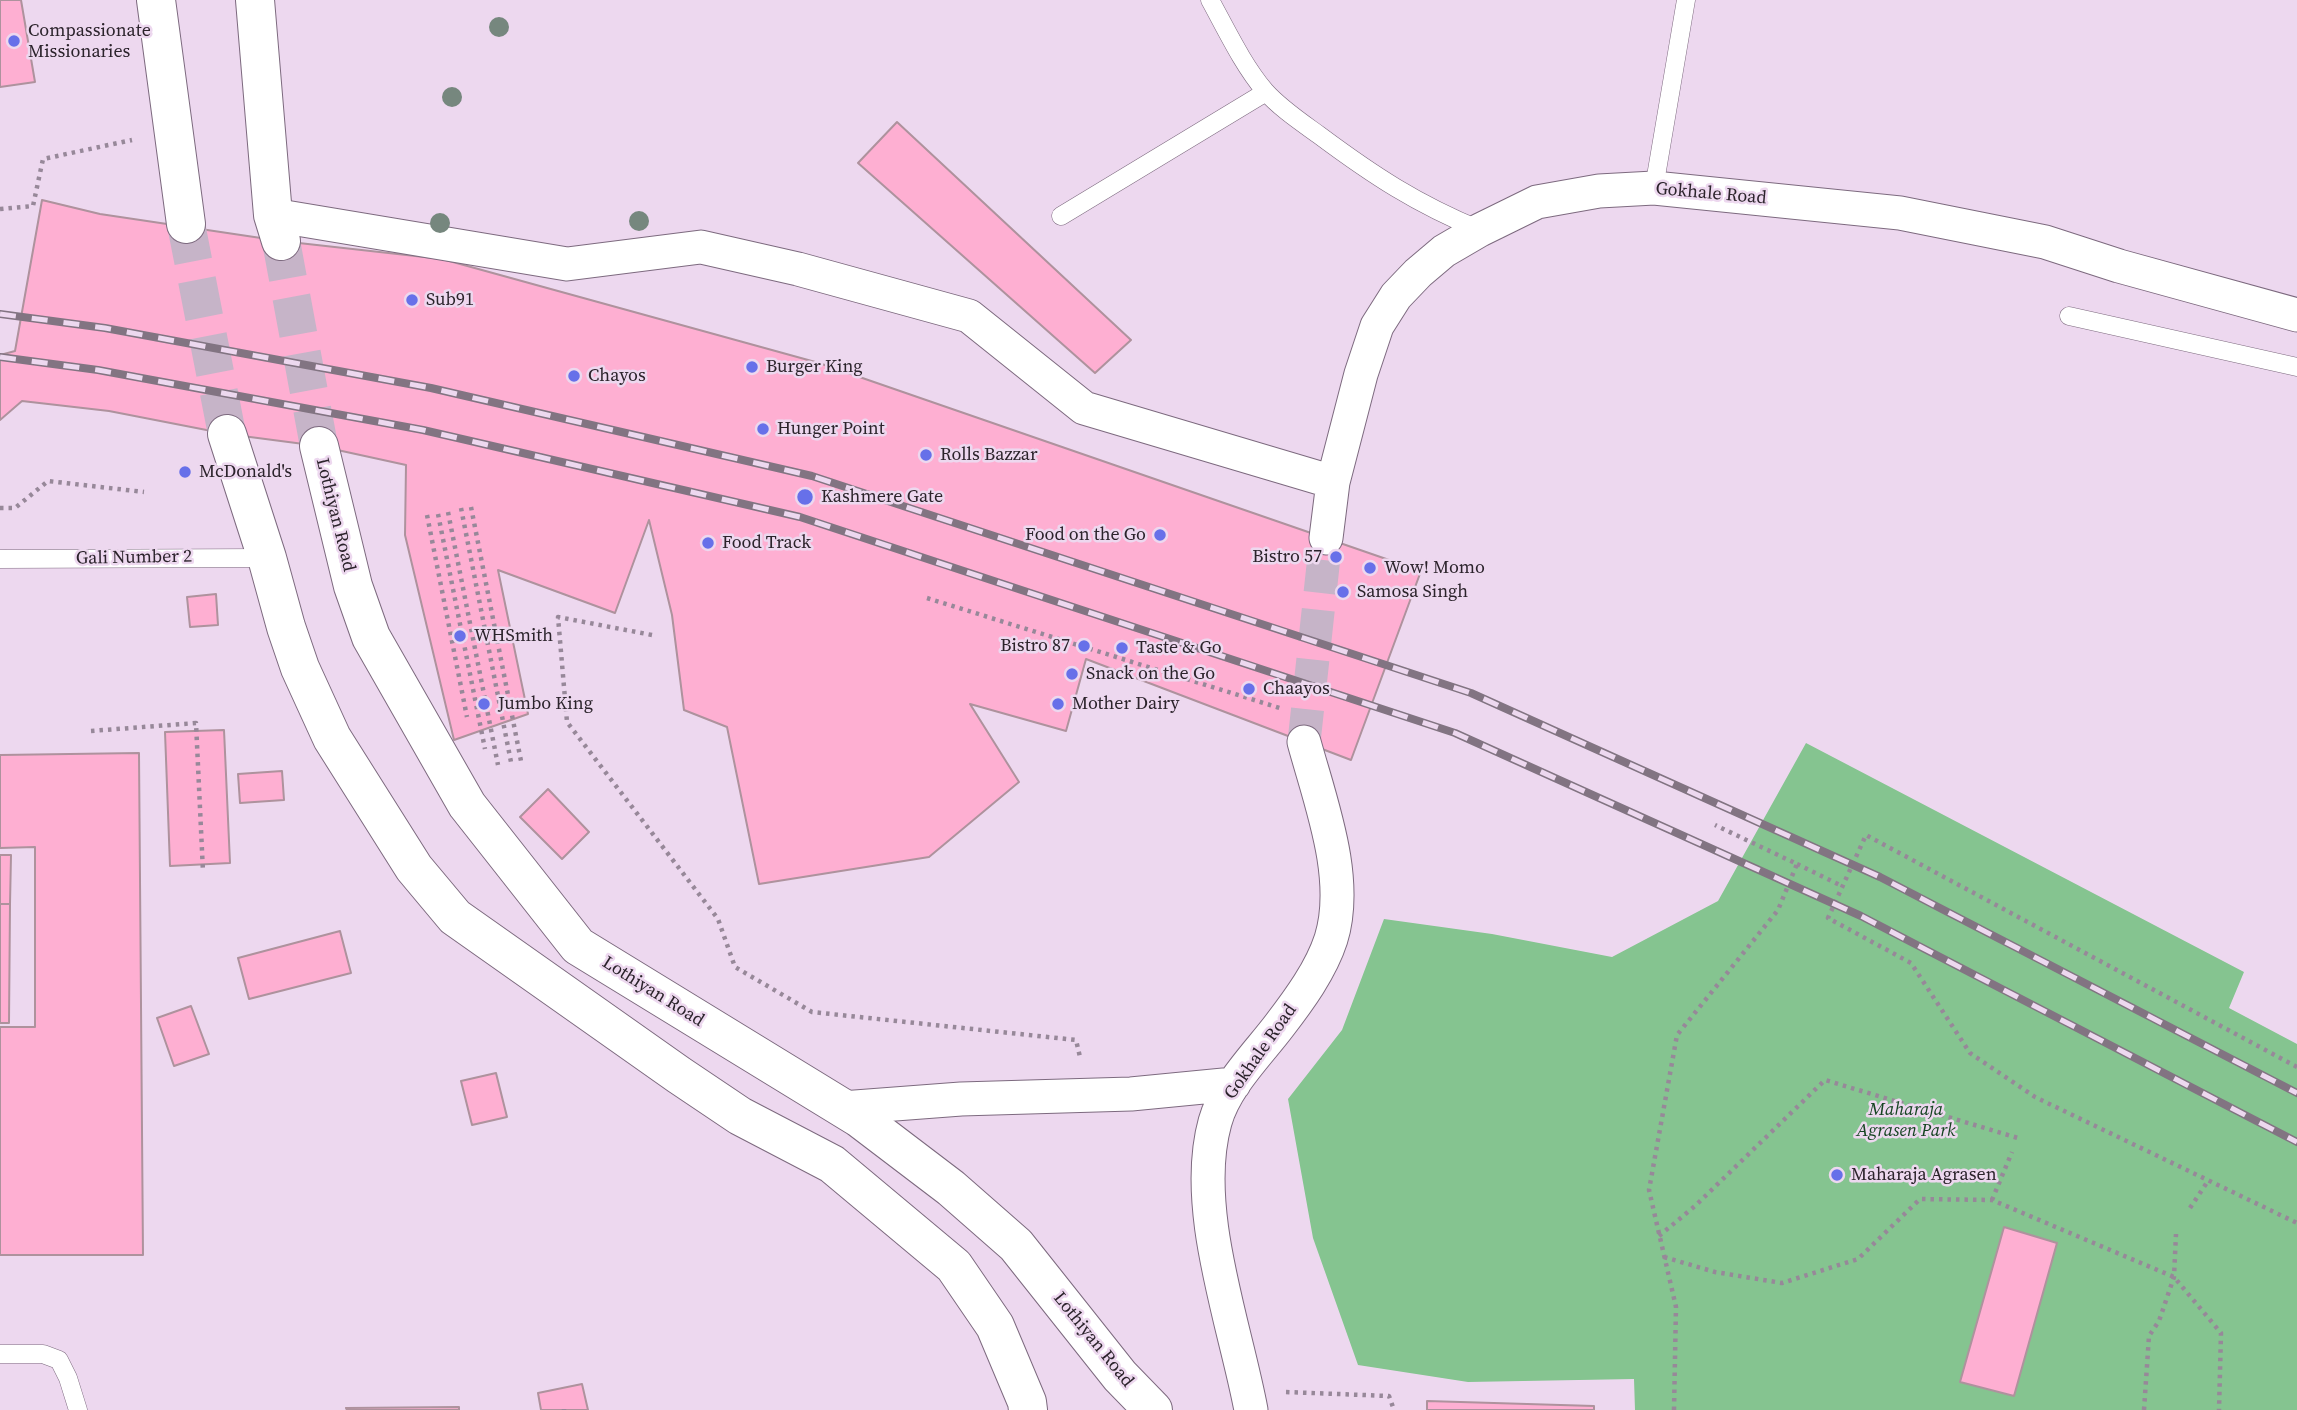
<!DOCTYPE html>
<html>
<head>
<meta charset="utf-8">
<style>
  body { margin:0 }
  canvas { display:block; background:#edd8ef }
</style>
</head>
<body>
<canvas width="2297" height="1410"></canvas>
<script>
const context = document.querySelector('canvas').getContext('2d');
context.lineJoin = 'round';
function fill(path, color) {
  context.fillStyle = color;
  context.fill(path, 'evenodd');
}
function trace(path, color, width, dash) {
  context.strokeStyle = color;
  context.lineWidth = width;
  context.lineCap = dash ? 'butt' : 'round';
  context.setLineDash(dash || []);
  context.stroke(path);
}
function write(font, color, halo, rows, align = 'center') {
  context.font = font + ' "Source Serif 4",serif';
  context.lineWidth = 5;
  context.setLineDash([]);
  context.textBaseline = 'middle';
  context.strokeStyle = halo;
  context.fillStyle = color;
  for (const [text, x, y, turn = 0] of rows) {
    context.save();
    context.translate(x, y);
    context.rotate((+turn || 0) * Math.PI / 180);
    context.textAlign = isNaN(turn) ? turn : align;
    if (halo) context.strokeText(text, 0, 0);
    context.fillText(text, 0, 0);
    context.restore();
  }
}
fill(new Path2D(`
  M 1806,743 L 2244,972 L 2229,1008 L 2297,1044 L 2297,1410 L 1635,1410 L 1634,1379 L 1468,1382 L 1358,1365 L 1313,1238 L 1288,1099 L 1342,1030 L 1384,919 L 1492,934 L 1612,957 L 1718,901 Z`), '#85c490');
const building = new Path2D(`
  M 0,0 L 21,0 L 35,82 L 0,87 Z
  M 897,122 L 1131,340 L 1095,373 L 858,163 Z
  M 42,200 L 100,214 L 281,241 L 442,259 L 819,363 L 1421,571 L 1351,760 L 1086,659 L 1066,731 L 970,704 L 1019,782 L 929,857 L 759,884 L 727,727 L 684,710 L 672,615 L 649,520 L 615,613 L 498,570 L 528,714 L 454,740 L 405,535 L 406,465 L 319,446 L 227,434 L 109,411 L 22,401 L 0,420 L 0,355 L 15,351 Z
  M 216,594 L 218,625 L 190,627 L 187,597 Z
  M 224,730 L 230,863 L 170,866 L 165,732 Z
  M 139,753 L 143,1255 L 0,1255 L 0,1027 L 35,1027 L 35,847 L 0,848 L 0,755 Z
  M 282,771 L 284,800 L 240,803 L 238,774 Z
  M 548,789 L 589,832 L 562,859 L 520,817 Z
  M 0,855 L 11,855 L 10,904 L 0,904 Z
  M 0,904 L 10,904 L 9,1023 L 0,1023 Z
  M 340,931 L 351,973 L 249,999 L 238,958 Z
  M 191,1006 L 209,1054 L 174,1066 L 157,1018 Z
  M 496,1073 L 507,1117 L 472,1125 L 461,1081 Z
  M 2004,1227 L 2057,1243 L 2014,1396 L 1960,1382 Z
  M 582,1384 L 588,1410 L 541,1410 L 538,1393 Z
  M 1427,1401 L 1594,1406 L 1594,1410 L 1427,1410 Z
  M 459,1407 L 459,1410 L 347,1410 L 346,1408 Z`);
fill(building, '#feafd2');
trace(building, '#ae929d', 2);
trace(new Path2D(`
  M 1304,742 L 1326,538`), '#c6b4c8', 33, [33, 17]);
trace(new Path2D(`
  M 186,224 L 227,434
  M 281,241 L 319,446`), '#c6b4c8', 38, [38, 19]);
const lane = new Path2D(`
  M 1210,0 C 1227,31 1243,65 1265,91 C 1280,108 1301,122 1319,135 C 1374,176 1417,204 1480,230
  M 1654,188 L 1686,0
  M 1061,216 L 1266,92
  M 2069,316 L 2297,367
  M 0,559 L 267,558
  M 0,1354 L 43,1354 L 59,1360 L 68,1378 L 78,1410`);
const street = new Path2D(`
  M 273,215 L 567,264 L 701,247 L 798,269 L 969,316 L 1084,408 L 1333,482
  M 1326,538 L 1333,482 L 1361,374 L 1377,326 L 1396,296 L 1418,273 L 1444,251 L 1480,230 L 1537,202 L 1599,191 L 1654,188 L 1900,213 L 2045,242 L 2119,266 L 2297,315
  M 842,1108 L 961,1099 L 1131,1094 L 1234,1084
  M 1251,1410 C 1235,1324 1191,1208 1215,1122 C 1225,1086 1257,1055 1279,1026 C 1299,1000 1321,970 1331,939 C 1350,878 1320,801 1304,742`);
const secondary = new Path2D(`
  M 156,0 L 186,224
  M 255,0 L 273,215 L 281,241
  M 227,434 L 267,558 L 286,627 L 300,668 L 332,738 L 414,868 L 455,917 L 679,1075 L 740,1116 L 832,1164 L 954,1266 L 995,1326 L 1027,1402 L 1028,1410
  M 319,446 L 353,586 L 371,637 L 467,805 L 578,946 L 859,1118 L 951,1188 L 1016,1245 L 1120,1376 L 1153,1410`);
trace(lane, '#7d6a7f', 19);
trace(street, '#7d6a7f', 35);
trace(secondary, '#7d6a7f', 40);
trace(new Path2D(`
  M 0,209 L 33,206 L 43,159 L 132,140
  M 471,507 L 521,761
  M 0,508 L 15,508 L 48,481 L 144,492
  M 461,508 L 511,762
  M 448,512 L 498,765
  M 438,514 L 485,749
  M 427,515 L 467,717
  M 927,598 L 1283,709
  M 652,635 L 558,617 L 567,722 L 718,919 L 735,967 L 812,1012 L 1076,1040 L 1080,1057
  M 91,731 L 196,723 L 203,872
  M 1797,864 L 1842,886
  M 2297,1067 L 1866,835 L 1828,918 L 1911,963 L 1970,1053 L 2035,1097 L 2297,1223
  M 1992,1200 L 2012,1152
  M 2190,1208 L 2208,1181
  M 1659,1236 L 1695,1206 L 1825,1080 L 2018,1138
  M 1664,1257 L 1715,1272 L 1782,1283 L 1858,1259 L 1920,1199 L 1992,1200 L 2174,1277 L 2221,1333 L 2219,1410
  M 1286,1392 L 1389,1396 L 1394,1410
  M 564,1409 L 564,1410
  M 1674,1410 L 1676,1307 L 1649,1190 L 1677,1035 L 1778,910 L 1797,864 L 1715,825
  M 2144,1410 L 2149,1336 L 2159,1321 L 2174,1277 L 2176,1234`), '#978899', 4.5, [3.5, 5]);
trace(lane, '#fff', 18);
trace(street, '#fff', 33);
trace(secondary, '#fff', 38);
const rail = new Path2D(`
  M 0,314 L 105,328 L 431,388 L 812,476 L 1471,693 L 1880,877 L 2297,1093
  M 0,357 L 98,370 L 423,430 L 800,517 L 1455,733 L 1861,916 L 2297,1142`);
trace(rail, '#827482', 8);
trace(rail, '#edd8ef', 5, [16]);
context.fillStyle = '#76877e';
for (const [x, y] of [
  [499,27],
  [452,97],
  [639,221],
  [440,223]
]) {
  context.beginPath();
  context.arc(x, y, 10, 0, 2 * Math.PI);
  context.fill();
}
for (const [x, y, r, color] of [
  [14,41,7,"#6770e9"],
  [412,300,7,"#6770e9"],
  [752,367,7,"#6770e9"],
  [574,376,7,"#6770e9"],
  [763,429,7,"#6770e9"],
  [926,455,7,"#6770e9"],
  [185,472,7,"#6770e9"],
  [805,497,9,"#6770e9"],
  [1160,535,7,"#6770e9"],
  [708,543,7,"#6770e9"],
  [1336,557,7,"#6770e9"],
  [1370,568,7,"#6770e9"],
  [1343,592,7,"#6770e9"],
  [460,636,7,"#6770e9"],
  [1084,646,7,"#6770e9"],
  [1122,648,7,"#6770e9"],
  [1072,674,7,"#6770e9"],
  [1249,689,7,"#6770e9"],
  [484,704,7,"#6770e9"],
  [1058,704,7,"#6770e9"],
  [1837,1175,7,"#6770e9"]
]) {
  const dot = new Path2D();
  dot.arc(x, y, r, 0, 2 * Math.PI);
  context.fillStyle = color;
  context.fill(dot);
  trace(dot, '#edd8ef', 2.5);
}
write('18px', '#2b232b', '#edd8ef', [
  ["Compassionate",28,31],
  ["Missionaries",28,52],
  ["Sub91",426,300],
  ["Burger King",766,367],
  ["Chayos",588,376],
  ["Hunger Point",777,429],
  ["Rolls Bazzar",940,455],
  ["McDonald's",199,472],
  ["Kashmere Gate",821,497],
  ["Food on the Go",1146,535,"right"],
  ["Food Track",722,543],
  ["Bistro 57",1322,557,"right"],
  ["Wow! Momo",1384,568],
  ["Samosa Singh",1357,592],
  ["WHSmith",474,636],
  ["Bistro 87",1070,646,"right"],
  ["Taste & Go",1136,648],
  ["Snack on the Go",1086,674],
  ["Chaayos",1263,689],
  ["Jumbo King",498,704],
  ["Mother Dairy",1072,704],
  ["Maharaja Agrasen",1851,1175]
], 'left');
write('18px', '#2b232b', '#edd8ef', [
  ["Gokhale Road",1711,194,5],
  ["Lothiyan Road",335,515,76],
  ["Gali Number 2",134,558,-1],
  ["Lothiyan Road",653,992,32],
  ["Gokhale Road",1261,1052,-55],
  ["Lothiyan Road",1093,1340,51]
]);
write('italic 18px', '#154421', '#edd8ef', [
  ["Maharaja",1906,1110],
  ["Agrasen Park",1906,1131]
]);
</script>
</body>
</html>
